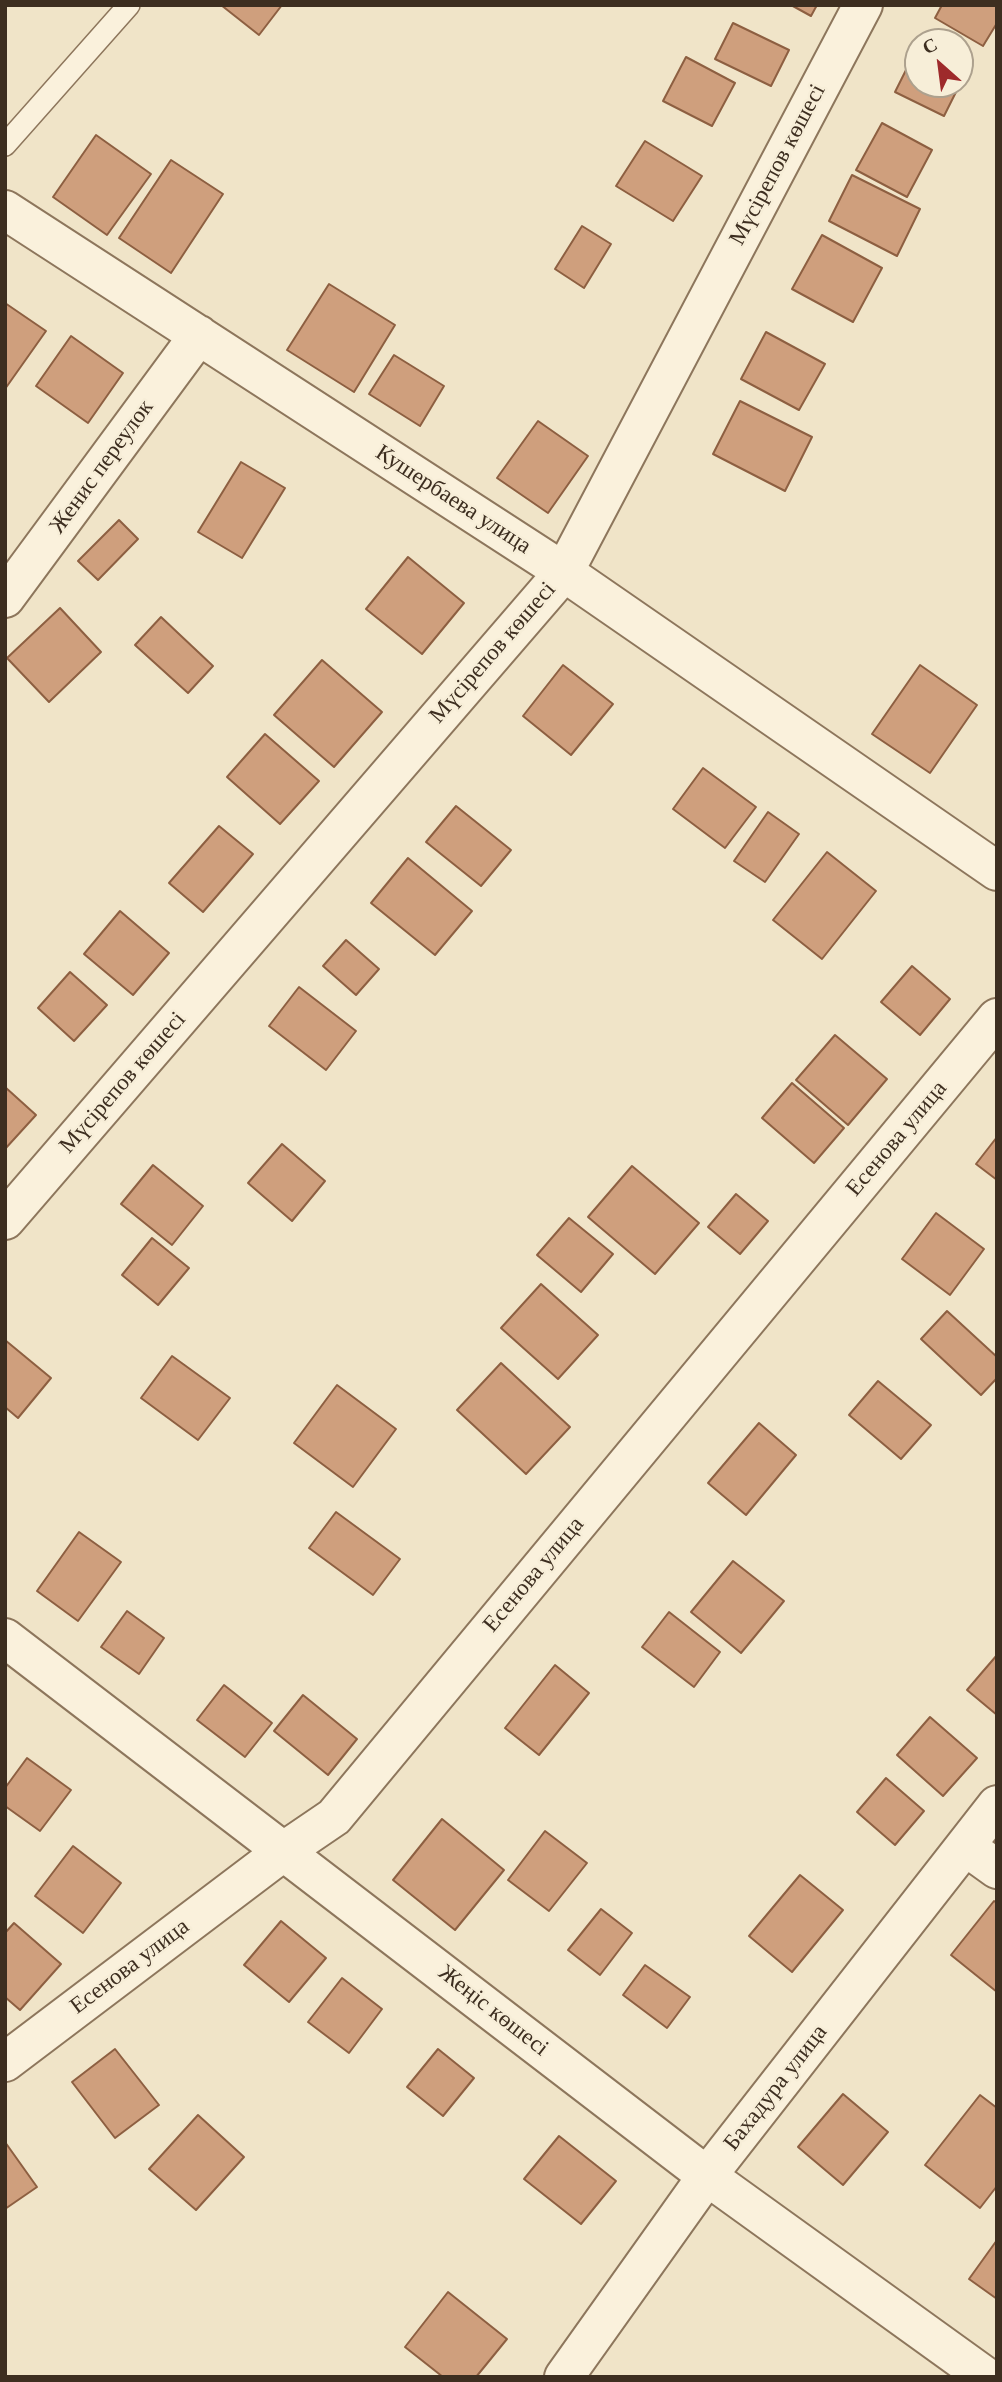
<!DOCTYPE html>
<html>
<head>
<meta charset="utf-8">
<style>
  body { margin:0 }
  #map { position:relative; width:1002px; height:2382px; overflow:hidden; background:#f0e4c8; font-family:Georgia,serif }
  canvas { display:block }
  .frame { position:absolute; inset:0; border:7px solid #3d2e20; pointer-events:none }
  .north { position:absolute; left:904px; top:28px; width:70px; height:70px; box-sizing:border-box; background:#f7eed8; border:2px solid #ada18e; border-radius:50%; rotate:332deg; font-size:19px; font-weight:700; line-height:28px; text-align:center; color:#3d2e20 }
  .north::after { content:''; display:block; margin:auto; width:24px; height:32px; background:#9e2a2b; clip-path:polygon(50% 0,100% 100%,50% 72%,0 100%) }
</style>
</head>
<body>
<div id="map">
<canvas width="1002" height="2382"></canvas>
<div class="frame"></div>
<div class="north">С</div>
</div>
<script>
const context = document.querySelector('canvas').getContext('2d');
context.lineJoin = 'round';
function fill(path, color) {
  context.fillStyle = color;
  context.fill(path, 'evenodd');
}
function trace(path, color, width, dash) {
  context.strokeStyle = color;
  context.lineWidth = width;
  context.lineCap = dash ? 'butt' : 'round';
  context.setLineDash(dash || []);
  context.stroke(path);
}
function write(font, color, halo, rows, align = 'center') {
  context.font = font + ' Georgia,serif';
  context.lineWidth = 5;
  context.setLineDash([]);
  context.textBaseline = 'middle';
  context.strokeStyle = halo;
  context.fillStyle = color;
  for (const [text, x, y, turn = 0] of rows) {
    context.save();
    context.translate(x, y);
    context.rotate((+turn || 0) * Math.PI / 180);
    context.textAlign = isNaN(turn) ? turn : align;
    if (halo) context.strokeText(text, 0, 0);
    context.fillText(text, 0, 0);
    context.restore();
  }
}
const building = new Path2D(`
  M 221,5 L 282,5 L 259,35 Z
  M 791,5 L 817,5 L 811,16 Z
  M 942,5 L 997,5 L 997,23 L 983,46 L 935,18 Z
  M 733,23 L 789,50 L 771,86 L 715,59 Z
  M 915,52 L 918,54 L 918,84 L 960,84 L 960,74 L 964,76 L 944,116 L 895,92 Z
  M 686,57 L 735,83 L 712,126 L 663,101 Z
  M 882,123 L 932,150 L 907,197 L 856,170 Z
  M 96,135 L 151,174 L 107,235 L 53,197 Z
  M 645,141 L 702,176 L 673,221 L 616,186 Z
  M 171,160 L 223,194 L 171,273 L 119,238 Z
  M 852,175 L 920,209 L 897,256 L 829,221 Z
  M 582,226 L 611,244 L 584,288 L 555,269 Z
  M 822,235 L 882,268 L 853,322 L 792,289 Z
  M 329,284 L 395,325 L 354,392 L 287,350 Z
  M 5,303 L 46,331 L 5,389 Z
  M 766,332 L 825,364 L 799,410 L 741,379 Z
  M 71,336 L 123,373 L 88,423 L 36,386 Z
  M 394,355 L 444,386 L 420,426 L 369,394 Z
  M 740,401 L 812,437 L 785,491 L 713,454 Z
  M 538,421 L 588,456 L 548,513 L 497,478 Z
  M 241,462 L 285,488 L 242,558 L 198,532 Z
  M 119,520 L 138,539 L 98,580 L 78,561 Z
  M 408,557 L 464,603 L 422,654 L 366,609 Z
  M 60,608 L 101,652 L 49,702 L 7,658 Z
  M 161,617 L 213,666 L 188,693 L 135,645 Z
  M 322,660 L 382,712 L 334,767 L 274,715 Z
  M 563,665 L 613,704 L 571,755 L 523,716 Z
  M 920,665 L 977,705 L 930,773 L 872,734 Z
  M 265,734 L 319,781 L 280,824 L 227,777 Z
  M 703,768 L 756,807 L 725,848 L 673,809 Z
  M 456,806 L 511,850 L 481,886 L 426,842 Z
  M 768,812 L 799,834 L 765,882 L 734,861 Z
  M 219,826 L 253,854 L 203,912 L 169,883 Z
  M 827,852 L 876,891 L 822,959 L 773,920 Z
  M 408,858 L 472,911 L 435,955 L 371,903 Z
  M 120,911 L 169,953 L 133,995 L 84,954 Z
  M 346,940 L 379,969 L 356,995 L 323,966 Z
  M 912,966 L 950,999 L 920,1035 L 881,1002 Z
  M 70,972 L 107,1005 L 74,1041 L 38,1008 Z
  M 299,987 L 356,1031 L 326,1070 L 269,1026 Z
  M 835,1035 L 887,1079 L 848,1125 L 796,1080 Z
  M 792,1083 L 844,1128 L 814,1163 L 762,1118 Z
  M 5,1087 L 36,1115 L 5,1149 Z
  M 997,1137 L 997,1180 L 976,1164 Z
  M 282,1144 L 325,1181 L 292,1221 L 248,1183 Z
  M 153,1165 L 203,1206 L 172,1245 L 121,1204 Z
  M 632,1166 L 699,1223 L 655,1274 L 588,1217 Z
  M 736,1194 L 768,1221 L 740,1254 L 708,1227 Z
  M 936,1213 L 984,1249 L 950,1295 L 902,1259 Z
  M 569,1218 L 613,1254 L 581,1292 L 537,1255 Z
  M 152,1238 L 189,1268 L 158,1305 L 122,1275 Z
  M 541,1284 L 598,1335 L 558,1379 L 501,1328 Z
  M 947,1311 L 997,1357 L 997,1378 L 981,1395 L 921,1339 Z
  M 5,1340 L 51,1378 L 18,1418 L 5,1407 Z
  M 172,1356 L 230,1398 L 198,1440 L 141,1398 Z
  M 501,1363 L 570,1427 L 526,1474 L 457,1410 Z
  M 878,1381 L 931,1425 L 901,1459 L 849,1415 Z
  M 337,1385 L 396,1429 L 353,1487 L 294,1443 Z
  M 759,1423 L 796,1455 L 746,1515 L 708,1483 Z
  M 336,1512 L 400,1559 L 373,1595 L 309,1548 Z
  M 79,1532 L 121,1562 L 78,1621 L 37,1591 Z
  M 733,1561 L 784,1601 L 741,1653 L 691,1612 Z
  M 127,1611 L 164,1638 L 139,1674 L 101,1647 Z
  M 669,1612 L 720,1652 L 694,1687 L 642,1647 Z
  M 997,1655 L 997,1715 L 967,1690 Z
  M 555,1665 L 589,1693 L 539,1755 L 505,1728 Z
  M 224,1685 L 272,1723 L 245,1757 L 197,1720 Z
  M 303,1695 L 357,1739 L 328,1775 L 274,1731 Z
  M 930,1717 L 977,1758 L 943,1796 L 897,1755 Z
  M 27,1758 L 71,1790 L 40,1831 L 5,1806 L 5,1788 Z
  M 886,1778 L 924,1811 L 895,1845 L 857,1812 Z
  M 442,1819 L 504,1870 L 455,1930 L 393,1880 Z
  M 545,1831 L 587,1863 L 549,1911 L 508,1880 Z
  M 73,1846 L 121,1883 L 83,1933 L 35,1896 Z
  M 800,1875 L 843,1910 L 792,1972 L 749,1936 Z
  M 994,1901 L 997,1903 L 997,1992 L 951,1955 Z
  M 601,1909 L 632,1933 L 600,1975 L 568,1950 Z
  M 281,1921 L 326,1958 L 289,2002 L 244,1965 Z
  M 14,1923 L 61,1964 L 20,2010 L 5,1997 L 5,1933 Z
  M 645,1965 L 690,1997 L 667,2028 L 623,1995 Z
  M 342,1978 L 382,2009 L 349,2053 L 308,2022 Z
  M 115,2049 L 159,2105 L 115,2138 L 72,2082 Z
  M 438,2049 L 474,2078 L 443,2116 L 407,2087 Z
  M 843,2094 L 888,2132 L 843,2185 L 798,2147 Z
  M 980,2095 L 997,2108 L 997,2186 L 980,2208 L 925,2165 Z
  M 198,2115 L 244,2157 L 196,2210 L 149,2169 Z
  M 559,2136 L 616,2181 L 581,2224 L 524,2179 Z
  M 5,2142 L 37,2187 L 5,2209 Z
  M 997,2240 L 997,2299 L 969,2279 Z
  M 448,2292 L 507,2339 L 476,2377 L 443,2377 L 405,2347 Z`);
fill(building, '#cf9f7d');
trace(building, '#8d5f41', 2);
const lane = new Path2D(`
  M 5,145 L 129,5`);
const street = new Path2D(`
  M 5,210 L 564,572 L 997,871
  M 5,598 L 199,335
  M 5,1220 L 564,572 L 863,5
  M 5,1638 L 707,2176 L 986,2377
  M 965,1846 L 997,1869
  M 5,2062 L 284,1851 L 334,1817 L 997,1018
  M 564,2377 L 707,2176 L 997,1805`);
trace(lane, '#8d765c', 24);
trace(street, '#8d765c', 42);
trace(lane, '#faf1dc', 21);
trace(street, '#faf1dc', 38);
write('23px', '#3d2e20', '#f7eed8', [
  ["Мүсірепов көшесі",778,165,-62],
  ["Женис переулок",102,467,-54],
  ["Кушербаева улица",453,500,33],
  ["Мүсірепов көшесі",493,653,-49],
  ["Мүсірепов көшесі",123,1083,-49],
  ["Есенова улица",897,1139,-50],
  ["Есенова улица",534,1575,-50],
  ["Есенова улица",130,1967,-37],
  ["Жеңіс көшесі",493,2011,38],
  ["Бахадура улица",776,2088,-52]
]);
</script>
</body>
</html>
